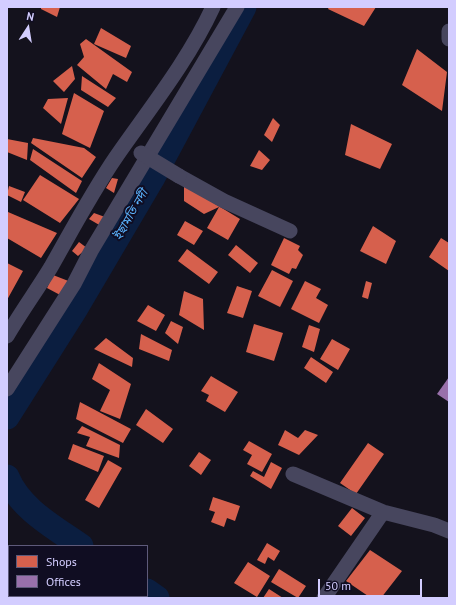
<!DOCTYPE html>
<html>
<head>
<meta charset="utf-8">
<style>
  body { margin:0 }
  #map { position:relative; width:456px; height:605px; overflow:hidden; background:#14121d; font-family:"PT Sans",sans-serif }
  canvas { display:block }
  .frame { position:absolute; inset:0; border:8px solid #d3cdff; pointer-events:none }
  .legend { position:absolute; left:8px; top:545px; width:140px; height:52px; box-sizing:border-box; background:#100d22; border:1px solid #5e5a7a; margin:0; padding:5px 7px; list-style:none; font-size:12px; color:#d3cdff }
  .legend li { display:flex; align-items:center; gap:8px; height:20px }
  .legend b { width:20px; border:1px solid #5e5a7a }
  .north { position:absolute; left:8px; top:8px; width:40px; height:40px; -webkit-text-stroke:3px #100d22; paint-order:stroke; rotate:12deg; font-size:11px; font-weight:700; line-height:16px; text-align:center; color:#d3cdff }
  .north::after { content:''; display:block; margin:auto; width:14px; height:18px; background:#d3cdff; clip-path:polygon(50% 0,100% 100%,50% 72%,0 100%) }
  .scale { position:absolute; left:318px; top:579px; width:104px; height:18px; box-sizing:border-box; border:2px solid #d3cdff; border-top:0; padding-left:5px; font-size:12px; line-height:14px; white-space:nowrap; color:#d3cdff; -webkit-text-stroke:3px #100d22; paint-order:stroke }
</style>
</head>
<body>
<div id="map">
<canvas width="456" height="605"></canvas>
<div class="frame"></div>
<ul class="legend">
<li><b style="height:11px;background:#d6604d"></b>Shops</li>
<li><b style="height:11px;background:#9970ab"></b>Offices</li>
</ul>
<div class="north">N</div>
<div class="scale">50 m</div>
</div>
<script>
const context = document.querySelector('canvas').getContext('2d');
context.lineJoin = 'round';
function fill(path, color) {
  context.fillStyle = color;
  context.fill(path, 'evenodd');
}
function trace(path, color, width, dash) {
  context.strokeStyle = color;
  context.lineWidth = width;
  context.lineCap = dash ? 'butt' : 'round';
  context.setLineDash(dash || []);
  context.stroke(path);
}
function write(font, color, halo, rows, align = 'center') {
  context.font = font + ' "PT Sans","Noto Sans Bengali",sans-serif';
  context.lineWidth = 4;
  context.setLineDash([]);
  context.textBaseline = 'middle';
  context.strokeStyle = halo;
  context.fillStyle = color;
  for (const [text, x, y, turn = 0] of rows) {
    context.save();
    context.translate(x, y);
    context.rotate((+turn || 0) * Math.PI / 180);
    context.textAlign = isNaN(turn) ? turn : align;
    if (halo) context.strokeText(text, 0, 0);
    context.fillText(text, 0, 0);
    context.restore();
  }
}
fill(new Path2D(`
  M 41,7 L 60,7 L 57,17 L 41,9 Z
  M 329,7 L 376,7 L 364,26 L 328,9 Z
  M 101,28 L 131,46 L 126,58 L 94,44 Z
  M 86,39 L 132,72 L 127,82 L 113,74 L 106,89 L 77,65 L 84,57 L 80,44 Z
  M 417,49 L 447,72 L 442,111 L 402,85 Z
  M 72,66 L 75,79 L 64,92 L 53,81 Z
  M 82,76 L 116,98 L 108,107 L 81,90 Z
  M 74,93 L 104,111 L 90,148 L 62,134 Z
  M 68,98 L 61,124 L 43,108 L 48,99 Z
  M 273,118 L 280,125 L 272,142 L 264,135 Z
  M 351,124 L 392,144 L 380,169 L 345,155 Z
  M 33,138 L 84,148 L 96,157 L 82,178 L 31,143 Z
  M 7,139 L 28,143 L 27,160 L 7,152 Z
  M 33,149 L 82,181 L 76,193 L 30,160 Z
  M 259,150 L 270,160 L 262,170 L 250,166 Z
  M 40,175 L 79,199 L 60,223 L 23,200 Z
  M 112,178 L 118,179 L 114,193 L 106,188 Z
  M 184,185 L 240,219 L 228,240 L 207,228 L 219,207 L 204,214 L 184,201 Z
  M 9,186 L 25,192 L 21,202 L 7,195 Z
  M 8,212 L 57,233 L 41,258 L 7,238 Z
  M 94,213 L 105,217 L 101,226 L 89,219 Z
  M 185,221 L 203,231 L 194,245 L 177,235 Z
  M 373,226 L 396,241 L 386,264 L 360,251 Z
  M 284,238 L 300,246 L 298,250 L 303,255 L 296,269 L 292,268 L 289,274 L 271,265 Z
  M 441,238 L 449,243 L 449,271 L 429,257 Z
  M 79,242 L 87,248 L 78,256 L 72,251 Z
  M 236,245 L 258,263 L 250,273 L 228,255 Z
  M 187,249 L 218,272 L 209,284 L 178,261 Z
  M 7,263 L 23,271 L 7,300 Z
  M 272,270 L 293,281 L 280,307 L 258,296 Z
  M 53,275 L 71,282 L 62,296 L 47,288 Z
  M 305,281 L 321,289 L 316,298 L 328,305 L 319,323 L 291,309 Z
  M 366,281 L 372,283 L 368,299 L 362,297 Z
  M 237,286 L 252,291 L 243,318 L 227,313 Z
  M 184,291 L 203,299 L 204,330 L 179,315 Z
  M 148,305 L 165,315 L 156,331 L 137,321 Z
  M 171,321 L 183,327 L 178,344 L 165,333 Z
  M 254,324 L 283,333 L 274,361 L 246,352 Z
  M 309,325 L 320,329 L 314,352 L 302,347 Z
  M 141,334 L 172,350 L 169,361 L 139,349 Z
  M 106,338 L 133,358 L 132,367 L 94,349 Z
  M 332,339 L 350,349 L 338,370 L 320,359 Z
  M 311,357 L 333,372 L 326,383 L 304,368 Z
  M 99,363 L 131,384 L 120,419 L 100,411 L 110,390 L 92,379 Z
  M 211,376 L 238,392 L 225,412 L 206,401 L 209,395 L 201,391 Z
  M 80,402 L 131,429 L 123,443 L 76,419 Z
  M 146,409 L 173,429 L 163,443 L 136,425 Z
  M 82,426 L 120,445 L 119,458 L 86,446 L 90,437 L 77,433 Z
  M 285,430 L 298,438 L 305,430 L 318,435 L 299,455 L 278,445 Z
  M 249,441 L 272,454 L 262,472 L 247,464 L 252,455 L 243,450 Z
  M 368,443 L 384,454 L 356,494 L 340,483 Z
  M 73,444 L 104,456 L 98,472 L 68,459 Z
  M 199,452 L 211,460 L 201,475 L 189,466 Z
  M 108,460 L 122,468 L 99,508 L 85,500 Z
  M 271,462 L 282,468 L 271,489 L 250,476 L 253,471 L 264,477 Z
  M 213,497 L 240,506 L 235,521 L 227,518 L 224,527 L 211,522 L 215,512 L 209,510 Z
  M 352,508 L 365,518 L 351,536 L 338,526 Z
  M 267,543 L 280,551 L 274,561 L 268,557 L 265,564 L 257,560 Z
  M 370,550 L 402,571 L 381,598 L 371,598 L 346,581 Z
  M 248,562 L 270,576 L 257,597 L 234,583 Z
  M 279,569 L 306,586 L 298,598 L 271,582 Z
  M 269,589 L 283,598 L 263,598 Z`), '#d6604d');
fill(new Path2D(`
  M 449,377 L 449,402 L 437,394 Z`), '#9970ab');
trace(new Path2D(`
  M 7,417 L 76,308 L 152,179 L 244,7
  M 7,477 C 20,509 54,527 81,546
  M 147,591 L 157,598`), '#0b1e40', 25);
trace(new Path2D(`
  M 449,31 L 449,39
  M 179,176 L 224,201 L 290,231
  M 7,336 C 21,312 37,290 51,267 C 72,230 92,192 116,157 C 150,108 188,61 213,7
  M 7,389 L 74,284 L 91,251 L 237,7
  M 293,474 L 383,512 L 434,525 L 449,531
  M 324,598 L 383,512`), '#47465e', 15);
trace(new Path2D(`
  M 141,153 L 179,176`), '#47465e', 15);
write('italic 12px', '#5bb4ff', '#100d22', [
  ["ইছামতি নদী",131,215,-60]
]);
</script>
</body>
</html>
